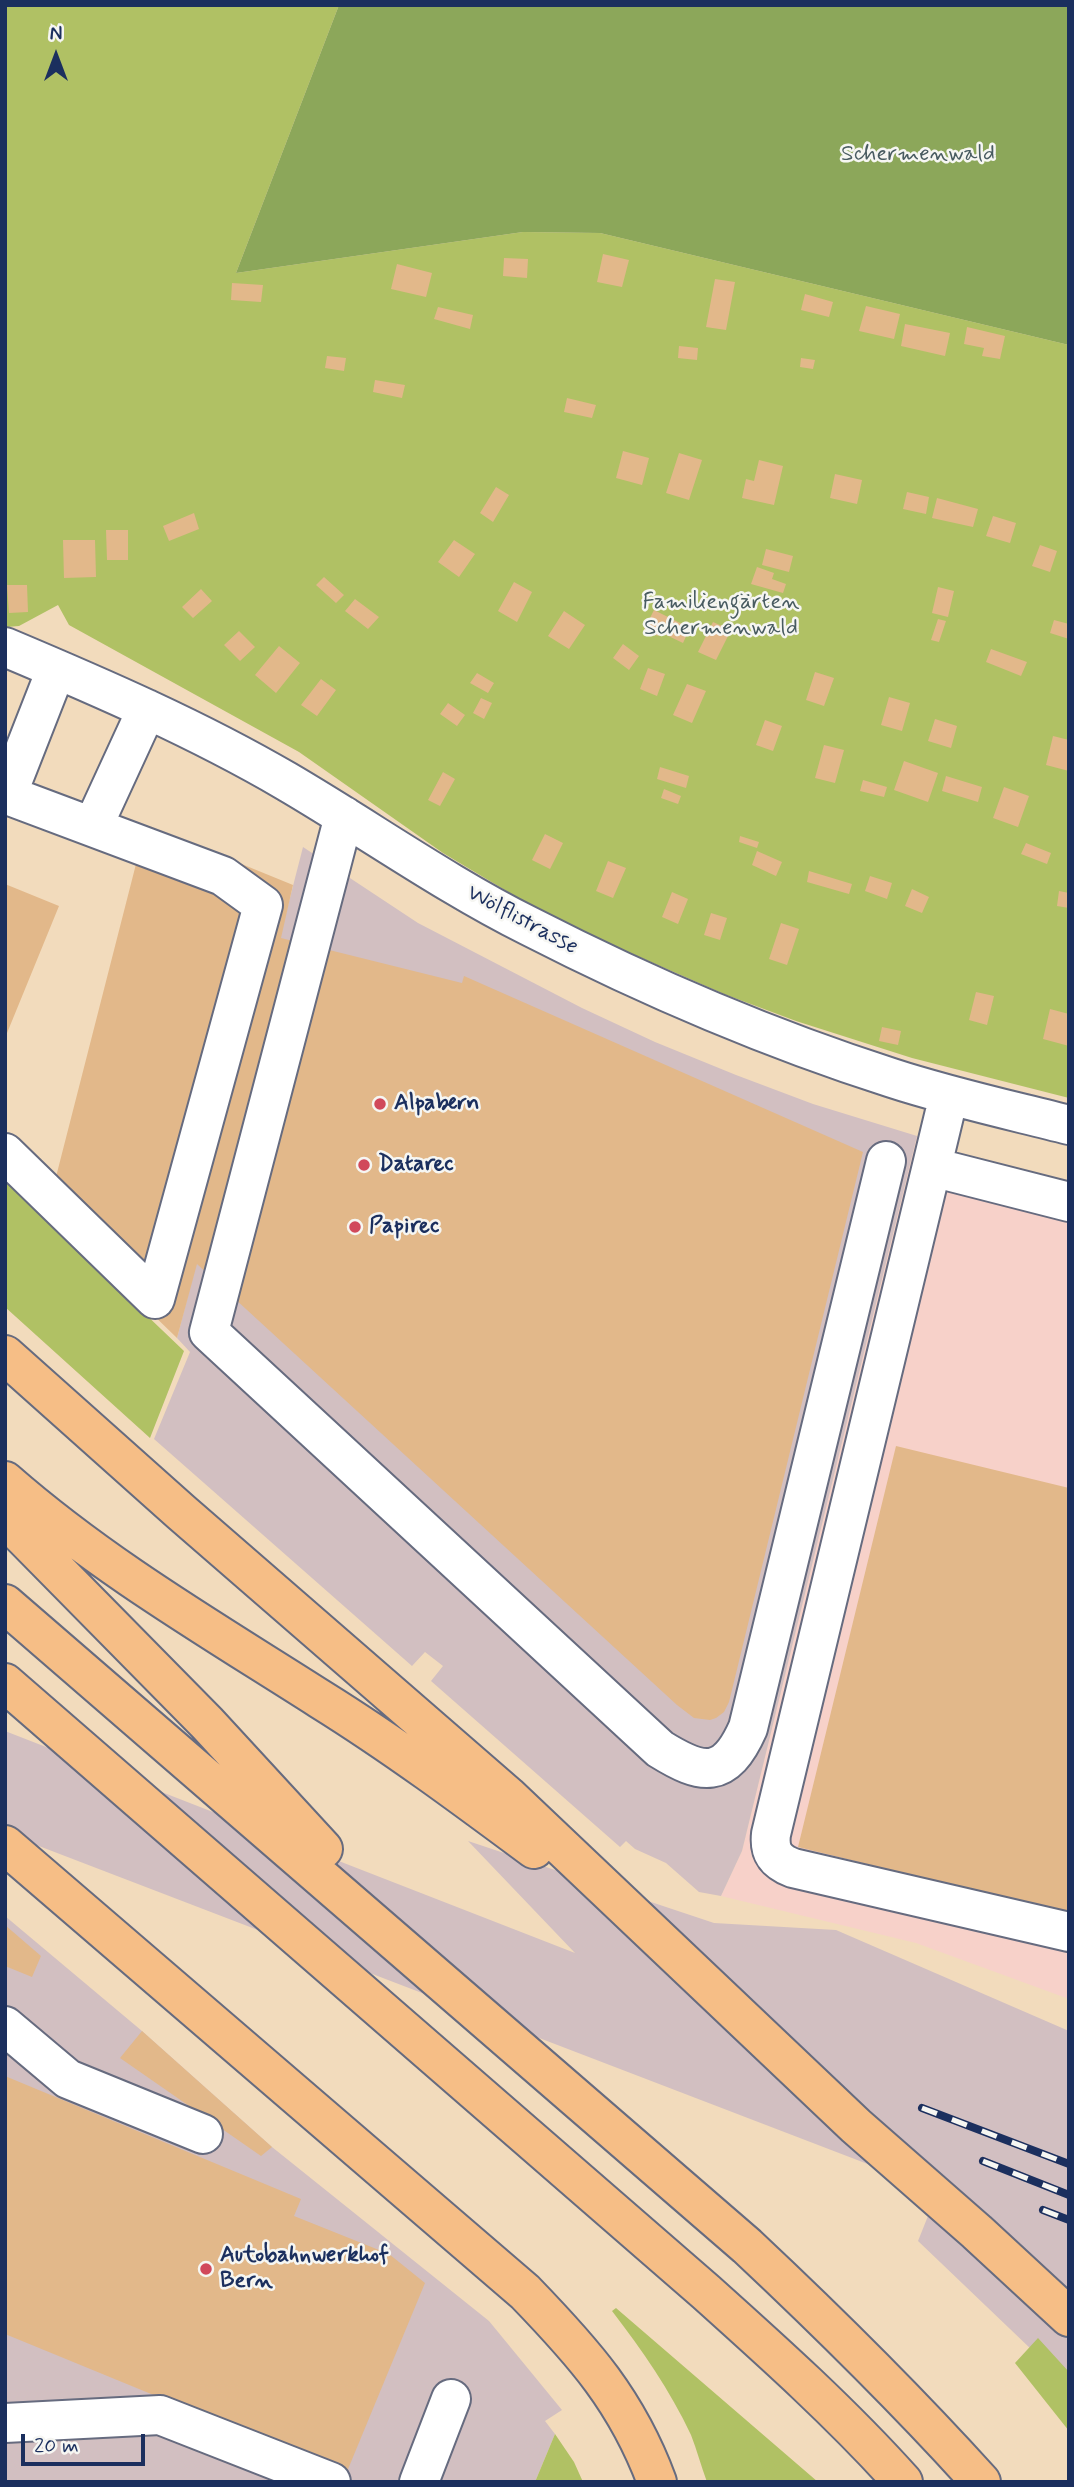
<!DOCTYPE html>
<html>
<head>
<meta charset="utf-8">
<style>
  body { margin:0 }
  #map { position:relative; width:1074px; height:2487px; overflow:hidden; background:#f2dbbc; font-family:Mynerve,sans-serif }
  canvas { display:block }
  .frame { position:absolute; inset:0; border:7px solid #1b2f5e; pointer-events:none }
  .north { position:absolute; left:21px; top:21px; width:70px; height:70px; -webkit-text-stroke:5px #f6f6f2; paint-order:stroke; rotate:0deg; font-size:19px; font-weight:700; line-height:28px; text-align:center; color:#1b2f5e }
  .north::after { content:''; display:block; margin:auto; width:24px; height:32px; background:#1b2f5e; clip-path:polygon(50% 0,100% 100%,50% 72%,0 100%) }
  .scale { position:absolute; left:21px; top:2434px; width:124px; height:32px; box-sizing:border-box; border:4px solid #1b2f5e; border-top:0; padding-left:9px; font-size:21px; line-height:24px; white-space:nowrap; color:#1b2f5e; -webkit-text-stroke:5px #f6f6f2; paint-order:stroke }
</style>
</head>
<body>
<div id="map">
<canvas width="1074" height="2487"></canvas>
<div class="frame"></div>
<div class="north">N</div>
<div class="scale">20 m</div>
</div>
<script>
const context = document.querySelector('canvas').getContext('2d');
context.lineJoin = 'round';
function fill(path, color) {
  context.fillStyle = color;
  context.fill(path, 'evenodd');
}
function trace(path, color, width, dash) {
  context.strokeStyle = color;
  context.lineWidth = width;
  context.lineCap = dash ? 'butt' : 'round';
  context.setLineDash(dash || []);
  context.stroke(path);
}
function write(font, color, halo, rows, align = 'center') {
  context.font = font + ' Mynerve,sans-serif';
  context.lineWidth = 5;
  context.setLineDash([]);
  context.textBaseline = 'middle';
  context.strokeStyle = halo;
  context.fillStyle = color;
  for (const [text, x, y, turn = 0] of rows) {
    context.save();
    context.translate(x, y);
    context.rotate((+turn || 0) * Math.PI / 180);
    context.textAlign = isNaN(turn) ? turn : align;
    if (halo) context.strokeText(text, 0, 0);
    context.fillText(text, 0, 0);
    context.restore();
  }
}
fill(new Path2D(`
  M 917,1136 L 973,1162 L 1069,1184 L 1069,1999 L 916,1943 L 721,1896 L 742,1851 Z`), '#f7d1c9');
fill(new Path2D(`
  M 303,847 L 418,923 L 582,1008 L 655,1042 L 736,1075 L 813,1104 L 917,1136 L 742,1851 L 721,1896 L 699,1892 L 666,1863 L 635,1849 L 626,1841 L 620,1847 L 431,1681 L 443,1666 L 425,1652 L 412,1666 L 154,1439 L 190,1352 L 177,1338 Z
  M 5,1731 L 575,1953 L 468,1841 L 714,1923 L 836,1930 L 1069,2031 L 1069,2373 L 1055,2372 L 918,2241 L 938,2191 L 5,1833 Z
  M 5,1916 L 142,2031 L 272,2147 L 489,2321 L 562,2410 L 545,2421 L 555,2434 L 535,2482 L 5,2482 Z`), '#d2bfc1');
fill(new Path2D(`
  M 5,5 L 339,5 L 236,273 L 523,232 L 600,233 L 1069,345 L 1069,1098 L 912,1058 L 796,1021 L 724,994 L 555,920 L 443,853 L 299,752 L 69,625 L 58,605 L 19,626 L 7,627 Z
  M 5,1180 L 184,1351 L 150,1438 L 5,1307 Z
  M 616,2308 L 818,2482 L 707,2482 C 701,2466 697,2450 691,2435 C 670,2390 642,2350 612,2311 Z
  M 1038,2338 L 1069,2372 L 1069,2431 L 1015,2363 Z
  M 555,2434 L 574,2462 L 583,2482 L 535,2482 Z`), '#b0c164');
fill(new Path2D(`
  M 339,5 L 1069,5 L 1069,345 L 600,233 L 523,232 L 236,273 Z`), '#8ca75a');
fill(new Path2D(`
  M 603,254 L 629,260 L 622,287 L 597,282 Z
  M 504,258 L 528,259 L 527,278 L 503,276 Z
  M 397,264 L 432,273 L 426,297 L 391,289 Z
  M 715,279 L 735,282 L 726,330 L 706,327 Z
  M 232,283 L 263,285 L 261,302 L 231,300 Z
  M 805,294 L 833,302 L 829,317 L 801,310 Z
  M 866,306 L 900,314 L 894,339 L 859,331 Z
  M 438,307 L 473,315 L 470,329 L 434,319 Z
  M 905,324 L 950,333 L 945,356 L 901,346 Z
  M 967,327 L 1005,336 L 1000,359 L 982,356 L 984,348 L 964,344 Z
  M 679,346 L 698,348 L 697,360 L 678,358 Z
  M 327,356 L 346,358 L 344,371 L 325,368 Z
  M 801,358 L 815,360 L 813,369 L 800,367 Z
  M 375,380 L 405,385 L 402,398 L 373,392 Z
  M 567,398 L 596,405 L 592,418 L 564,412 Z
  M 623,451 L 649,458 L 642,485 L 616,478 Z
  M 679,453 L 702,460 L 689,500 L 666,493 Z
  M 759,460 L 783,466 L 774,505 L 742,498 L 746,479 L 754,481 Z
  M 835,474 L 862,480 L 857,504 L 830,498 Z
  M 496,487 L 509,495 L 493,522 L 480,513 Z
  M 907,492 L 929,497 L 926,514 L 903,509 Z
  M 937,498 L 978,509 L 973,527 L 932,518 Z
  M 194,513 L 199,529 L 169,541 L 163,526 Z
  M 993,516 L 1016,523 L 1010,543 L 986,536 Z
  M 106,530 L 128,530 L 128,560 L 107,560 Z
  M 63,540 L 95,540 L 96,577 L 64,578 Z
  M 454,540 L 475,554 L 459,577 L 438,562 Z
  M 1040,545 L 1057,551 L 1050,572 L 1032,566 Z
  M 766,549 L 793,556 L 789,572 L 762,565 Z
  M 757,567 L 774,573 L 772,579 L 786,584 L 783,593 L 751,584 Z
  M 324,577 L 344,595 L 336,603 L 316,585 Z
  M 514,582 L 532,592 L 517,622 L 498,611 Z
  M 7,585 L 27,585 L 28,612 L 9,613 Z
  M 938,587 L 954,591 L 948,617 L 932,613 Z
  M 201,589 L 212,601 L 193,618 L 182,607 Z
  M 355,599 L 379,617 L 368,629 L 345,611 Z
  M 654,610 L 690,628 L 683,643 L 660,632 L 658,636 L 644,630 Z
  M 564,611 L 585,625 L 569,649 L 548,636 Z
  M 938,619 L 946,621 L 939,642 L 931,640 Z
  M 1054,620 L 1069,624 L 1069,639 L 1050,633 Z
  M 713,622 L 731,630 L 716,660 L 698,652 Z
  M 239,631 L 255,647 L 240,661 L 224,645 Z
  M 623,644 L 639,656 L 629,670 L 613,658 Z
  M 279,646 L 300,663 L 276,693 L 255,675 Z
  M 991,649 L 1027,662 L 1021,676 L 986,662 Z
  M 648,668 L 665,674 L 657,696 L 640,689 Z
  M 815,672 L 834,678 L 824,706 L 806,700 Z
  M 477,673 L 494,683 L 488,693 L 470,683 Z
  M 321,679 L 336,690 L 317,716 L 301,705 Z
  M 687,684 L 706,691 L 692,723 L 673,715 Z
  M 889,697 L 910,703 L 902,731 L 881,725 Z
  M 481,698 L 492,703 L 484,719 L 473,713 Z
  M 448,703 L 465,715 L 457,726 L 440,714 Z
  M 935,719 L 957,726 L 951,748 L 928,741 Z
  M 765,720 L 782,726 L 773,751 L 756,745 Z
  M 1053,736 L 1069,740 L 1069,771 L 1046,765 Z
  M 824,745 L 844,750 L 835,783 L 815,778 Z
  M 904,761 L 938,773 L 928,802 L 894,790 Z
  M 660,767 L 689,776 L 686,788 L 657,779 Z
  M 443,772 L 455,779 L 440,806 L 428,800 Z
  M 946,776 L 982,787 L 978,802 L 942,791 Z
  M 863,780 L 887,787 L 884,797 L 860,791 Z
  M 1004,787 L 1029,796 L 1018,827 L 993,818 Z
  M 664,789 L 681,796 L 678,804 L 661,798 Z
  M 146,825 L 293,885 L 281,938 L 462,983 L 464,976 L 863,1152 L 729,1702 L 724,1712 L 716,1718 L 710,1720 L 694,1718 L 677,1705 L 197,1264 L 177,1338 L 47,1212 Z
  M 545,834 L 563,843 L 550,869 L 532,860 Z
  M 740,836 L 759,842 L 757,848 L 739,842 Z
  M 1026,843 L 1051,853 L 1047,864 L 1021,854 Z
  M 757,851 L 782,862 L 776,876 L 752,865 Z
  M 608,861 L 626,868 L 613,898 L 596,891 Z
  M 809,871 L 852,884 L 849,894 L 807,882 Z
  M 870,876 L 892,883 L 887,899 L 865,891 Z
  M 5,884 L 59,906 L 5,1038 Z
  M 912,889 L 929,897 L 922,913 L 905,906 Z
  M 1059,891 L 1069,893 L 1069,908 L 1057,906 Z
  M 672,892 L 688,899 L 678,924 L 662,917 Z
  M 711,913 L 727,918 L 720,940 L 704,935 Z
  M 781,923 L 799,929 L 787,965 L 769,959 Z
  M 976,992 L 994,996 L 987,1025 L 969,1020 Z
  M 1050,1009 L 1069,1014 L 1069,1046 L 1043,1039 Z
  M 882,1027 L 901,1031 L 898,1045 L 879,1041 Z
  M 896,1446 L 1069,1488 L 1069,1914 L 798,1847 Z
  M 5,1925 L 41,1956 L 32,1977 L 5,1966 Z
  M 142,2031 L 272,2147 L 261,2156 L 120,2058 Z
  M 5,2076 L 301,2199 L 294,2216 L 389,2254 L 425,2283 L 346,2474 L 5,2334 Z`), '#e2b88a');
const minor = new Path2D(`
  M 5,647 C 100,687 197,729 286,781 C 368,829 445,884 529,926 C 646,986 767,1038 892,1078 C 950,1097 1010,1110 1069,1125
  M 100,811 L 147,709
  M 344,816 L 209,1332 L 660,1749 C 702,1775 725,1780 748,1728 L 886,1161
  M 949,1095 L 771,1834 C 769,1852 775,1861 793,1868 L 1069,1932
  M 5,1153 L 155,1299 L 263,905 L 223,876 L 7,795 L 56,670
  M 932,1167 L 1069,1202
  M 5,2026 L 68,2079 L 203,2134
  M 5,2423 L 160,2415 L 331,2482
  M 419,2482 L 451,2399`);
const highway = new Path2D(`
  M 5,1355 L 181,1512 L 508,1796 L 856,2126 L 977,2232 L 1069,2317
  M 5,1481 C 102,1566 212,1630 320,1699 C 394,1745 464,1797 534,1849
  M 5,1518 L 207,1723 L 323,1849
  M 5,1604 L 747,2246 C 828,2322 906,2399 981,2482
  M 5,1683 L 706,2292 C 774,2353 842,2414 903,2482
  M 5,1845 L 525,2292 C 584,2353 627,2401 657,2482`);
trace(minor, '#666b7f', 42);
trace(highway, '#666b7f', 42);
trace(minor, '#fff', 38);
trace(highway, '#f6be86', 38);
const rail = new Path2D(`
  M 922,2108 L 1069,2164
  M 983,2161 L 1069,2195
  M 1043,2210 L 1069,2220`);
trace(rail, '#1b2f5e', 8);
trace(rail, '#f6f6f2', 5, [16]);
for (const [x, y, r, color] of [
  [380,1104,7,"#d1495b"],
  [364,1165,7,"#d1495b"],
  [355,1227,7,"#d1495b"],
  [206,2269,7,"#d1495b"]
]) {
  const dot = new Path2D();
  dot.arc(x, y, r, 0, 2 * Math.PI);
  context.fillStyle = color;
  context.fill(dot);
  trace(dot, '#f6f6f2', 2.5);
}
write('23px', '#485b60', '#f6f6f2', [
  ["Schermenwald",918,155],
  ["Familiengärten",721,603],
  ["Schermenwald",721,629]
]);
write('23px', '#1b2f5e', '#f6f6f2', [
  ["Wölflistrasse",522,921,28]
]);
write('bold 23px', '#1b2f5e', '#f6f6f2', [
  ["Alpabern",394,1104],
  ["Datarec",378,1165],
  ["Papirec",369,1227],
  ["Autobahnwerkhof",220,2256],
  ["Bern",220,2282]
], 'left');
</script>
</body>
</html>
